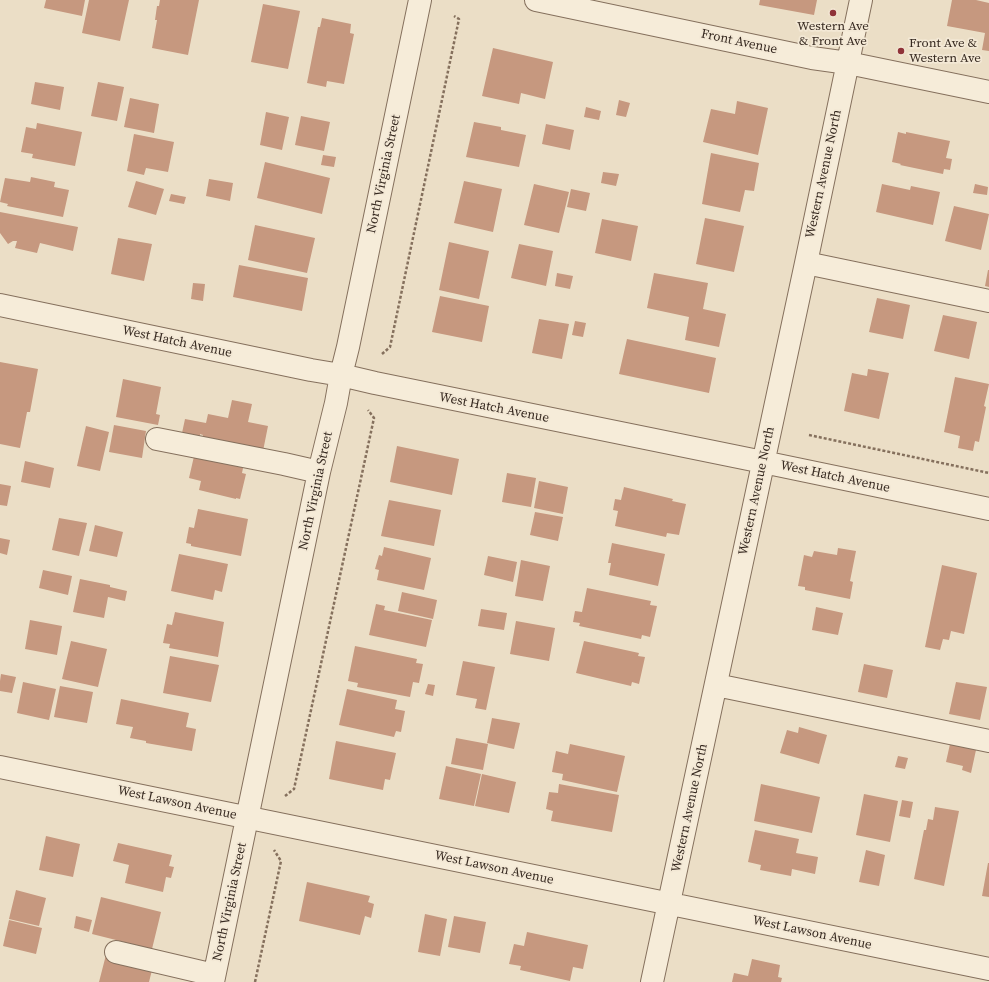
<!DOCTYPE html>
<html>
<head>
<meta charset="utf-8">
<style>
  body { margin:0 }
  canvas { display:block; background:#ebdec6 }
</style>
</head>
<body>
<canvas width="989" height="982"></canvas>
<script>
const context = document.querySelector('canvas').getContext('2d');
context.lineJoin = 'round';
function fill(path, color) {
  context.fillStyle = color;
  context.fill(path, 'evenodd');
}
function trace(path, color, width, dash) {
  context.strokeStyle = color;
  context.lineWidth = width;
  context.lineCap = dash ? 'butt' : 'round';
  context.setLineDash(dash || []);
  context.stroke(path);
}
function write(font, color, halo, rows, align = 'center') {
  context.font = font + ' "Source Serif 4",serif';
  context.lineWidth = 3.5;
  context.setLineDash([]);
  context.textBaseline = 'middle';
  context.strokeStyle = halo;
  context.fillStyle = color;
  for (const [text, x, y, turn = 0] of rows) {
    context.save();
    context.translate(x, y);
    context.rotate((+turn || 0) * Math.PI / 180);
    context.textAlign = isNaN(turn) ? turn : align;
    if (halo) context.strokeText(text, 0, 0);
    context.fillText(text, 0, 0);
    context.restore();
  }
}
fill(new Path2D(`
  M 46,0 L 85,0 L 82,16 L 44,8 Z
  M 89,0 L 129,0 L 120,41 L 82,33 Z
  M 160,0 L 199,0 L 188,55 L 152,48 L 157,20 L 155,20 L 157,6 L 159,6 Z
  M 760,0 L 817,0 L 814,15 L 759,5 Z
  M 952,0 L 976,0 L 989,3 L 989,51 L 982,50 L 985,33 L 947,26 Z
  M 263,4 L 300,11 L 288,69 L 251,62 Z
  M 322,18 L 351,24 L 350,33 L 354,34 L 344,84 L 327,81 L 326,87 L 307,83 L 318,27 L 320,27 Z
  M 493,48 L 553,62 L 545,99 L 521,93 L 519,104 L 482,96 Z
  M 35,82 L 64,87 L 60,110 L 31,104 Z
  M 98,82 L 124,87 L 117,121 L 91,116 Z
  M 130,98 L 159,104 L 154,133 L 124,127 Z
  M 619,100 L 630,103 L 626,117 L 616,115 Z
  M 737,101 L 768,108 L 758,155 L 703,142 L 711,109 L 735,114 Z
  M 586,107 L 601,111 L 599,120 L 584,117 Z
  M 266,112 L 289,117 L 282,150 L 260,145 Z
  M 301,116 L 330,122 L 324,151 L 295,145 Z
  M 474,122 L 501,127 L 501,130 L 526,135 L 519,167 L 466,157 Z
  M 37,123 L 82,132 L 75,166 L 32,158 L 33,154 L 21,152 L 26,127 L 36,129 Z
  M 546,124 L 574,130 L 570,150 L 542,144 Z
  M 898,132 L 906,134 L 906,132 L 950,141 L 946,158 L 952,159 L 950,170 L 944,169 L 943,174 L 900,165 L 901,164 L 892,162 Z
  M 134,134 L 174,142 L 168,172 L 146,168 L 144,175 L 127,171 Z
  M 711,153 L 759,163 L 754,191 L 745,190 L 740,212 L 702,204 Z
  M 323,155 L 336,157 L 334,167 L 321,165 Z
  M 265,162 L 330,178 L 322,214 L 257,198 Z
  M 603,172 L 619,174 L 616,186 L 601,183 Z
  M 31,177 L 55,182 L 54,187 L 69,190 L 63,217 L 7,206 L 8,204 L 0,202 L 5,178 L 30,182 Z
  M 209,179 L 233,183 L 230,201 L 206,196 Z
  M 136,181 L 164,189 L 156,215 L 128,207 Z
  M 464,181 L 502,189 L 493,232 L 454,223 Z
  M 534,184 L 569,192 L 559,233 L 524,225 Z
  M 882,184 L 910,190 L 911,186 L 940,192 L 933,225 L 876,212 Z
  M 975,184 L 988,187 L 987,195 L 973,193 Z
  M 571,189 L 590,193 L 586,211 L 567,207 Z
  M 171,194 L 186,197 L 184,204 L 169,201 Z
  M 954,206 L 989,214 L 981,250 L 945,241 Z
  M 0,212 L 78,227 L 73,251 L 40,243 L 37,253 L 15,248 L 17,241 L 13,241 L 8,244 L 0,233 Z
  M 705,218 L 744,226 L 734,272 L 696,264 Z
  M 602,219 L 638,226 L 631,261 L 595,253 Z
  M 255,225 L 315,238 L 307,273 L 248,260 Z
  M 118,238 L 152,244 L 144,281 L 111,274 Z
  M 449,242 L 489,251 L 479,299 L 439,290 Z
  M 519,244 L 553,251 L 546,286 L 511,278 Z
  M 239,265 L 308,278 L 302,311 L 233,297 Z
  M 988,270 L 989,270 L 989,287 L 985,286 Z
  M 557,273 L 573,276 L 570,289 L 555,286 Z
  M 654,273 L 708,283 L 703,309 L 726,314 L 719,347 L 685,340 L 689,317 L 647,308 Z
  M 193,283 L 205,284 L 203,301 L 191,299 Z
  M 440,296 L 489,306 L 482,342 L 432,332 Z
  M 877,298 L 910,305 L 903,339 L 869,332 Z
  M 943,315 L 977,322 L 969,359 L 934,351 Z
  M 539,319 L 569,324 L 562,359 L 532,353 Z
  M 575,321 L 586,323 L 583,337 L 572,335 Z
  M 627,339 L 716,358 L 709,393 L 619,374 Z
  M 0,362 L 38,369 L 30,412 L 27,412 L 20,448 L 0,444 Z
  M 868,369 L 889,373 L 879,419 L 844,411 L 852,373 L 867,376 Z
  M 955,377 L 989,384 L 984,406 L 986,407 L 979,442 L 975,441 L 973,451 L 958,448 L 960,436 L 944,432 Z
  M 123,379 L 161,387 L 156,414 L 160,415 L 158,425 L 116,417 Z
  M 232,400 L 252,404 L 248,422 L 268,426 L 262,456 L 202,440 L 203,435 L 200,434 L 200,437 L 182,433 L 185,419 L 206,423 L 208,414 L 228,418 Z
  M 114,425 L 146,431 L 142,458 L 109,452 Z
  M 86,426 L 109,432 L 100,471 L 77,466 Z
  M 397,446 L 459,459 L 452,495 L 390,482 Z
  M 195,452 L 244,463 L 242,473 L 246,474 L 240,499 L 236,498 L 236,499 L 199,490 L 201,481 L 189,478 Z
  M 25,461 L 54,468 L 50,488 L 21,482 Z
  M 507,473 L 536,478 L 531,507 L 502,502 Z
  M 539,481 L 568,487 L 563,514 L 534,508 Z
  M 0,484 L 11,486 L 7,506 L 0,505 Z
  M 624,487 L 673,499 L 672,501 L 686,504 L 679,535 L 667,533 L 666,537 L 615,526 L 618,511 L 613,510 L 615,499 L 621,500 Z
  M 389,500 L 441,510 L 434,546 L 381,536 Z
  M 198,509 L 248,519 L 241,556 L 191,546 L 191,544 L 186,543 L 189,527 L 194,528 Z
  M 535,512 L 563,517 L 558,541 L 530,535 Z
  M 59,518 L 87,523 L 79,556 L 52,550 Z
  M 95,525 L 123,532 L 117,557 L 89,551 Z
  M 0,538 L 10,540 L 7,555 L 0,553 Z
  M 612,543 L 665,554 L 658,586 L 609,575 L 611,563 L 608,563 Z
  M 384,547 L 431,558 L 424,590 L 377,580 L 379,570 L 375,569 L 379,555 L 382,556 Z
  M 838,548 L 856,551 L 850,581 L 853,582 L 850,599 L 805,590 L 805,587 L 798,586 L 804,555 L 812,557 L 814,551 L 837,555 Z
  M 179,554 L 228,564 L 222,592 L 215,590 L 213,600 L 171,591 Z
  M 488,556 L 517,562 L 513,582 L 484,575 Z
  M 521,560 L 550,566 L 543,601 L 515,596 Z
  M 942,565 L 977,573 L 964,634 L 951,631 L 949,640 L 943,639 L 940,650 L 925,647 Z
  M 43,570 L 72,576 L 68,595 L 39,588 Z
  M 80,579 L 110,585 L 110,587 L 127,591 L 125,601 L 108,597 L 104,618 L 73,612 Z
  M 587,588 L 651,601 L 650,605 L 657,606 L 650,637 L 642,635 L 641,639 L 579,626 L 580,623 L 573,622 L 575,611 L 582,612 Z
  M 402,592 L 437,600 L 433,619 L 398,611 Z
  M 376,604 L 385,606 L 384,610 L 432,620 L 426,647 L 369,635 Z
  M 816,607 L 843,613 L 838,635 L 812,630 Z
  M 481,609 L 507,613 L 504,630 L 478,626 Z
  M 175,612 L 224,622 L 218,657 L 169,648 L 170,644 L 163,643 L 167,624 L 172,625 Z
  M 30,620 L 62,626 L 57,655 L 25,649 Z
  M 516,621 L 555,628 L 549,661 L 510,654 Z
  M 71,641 L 107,649 L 98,687 L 62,679 Z
  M 584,641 L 639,653 L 638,656 L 645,657 L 639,684 L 632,682 L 631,686 L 576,673 Z
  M 355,646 L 417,659 L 416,663 L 423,664 L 419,683 L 413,682 L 410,697 L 357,687 L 358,683 L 348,681 Z
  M 170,656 L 219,665 L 211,702 L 163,693 Z
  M 463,661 L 495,667 L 486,710 L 475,708 L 477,699 L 456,695 Z
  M 864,664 L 893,670 L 887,698 L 858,692 Z
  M 1,674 L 16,677 L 12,693 L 0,691 L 0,681 Z
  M 23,682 L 56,689 L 49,720 L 17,713 Z
  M 956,682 L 987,687 L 980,720 L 949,714 Z
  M 428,684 L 435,685 L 433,696 L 425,694 Z
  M 60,686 L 93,692 L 87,723 L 54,717 Z
  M 347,689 L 397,700 L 395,709 L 405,711 L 401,732 L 396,731 L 394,737 L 339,725 Z
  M 121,699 L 189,713 L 186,727 L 196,729 L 192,751 L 146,743 L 146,741 L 130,738 L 133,727 L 116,724 Z
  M 492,718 L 520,723 L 514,749 L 487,743 Z
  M 799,727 L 827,735 L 819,764 L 780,753 L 787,730 L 798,733 Z
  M 456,738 L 488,744 L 483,770 L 451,764 Z
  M 336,741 L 396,753 L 390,780 L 385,779 L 383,790 L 329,779 Z
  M 570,744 L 625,756 L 617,792 L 562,780 L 563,774 L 552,772 L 556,751 L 568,754 Z
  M 950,744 L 976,750 L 971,773 L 962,770 L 963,766 L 946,762 Z
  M 898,756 L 908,758 L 905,769 L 895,767 Z
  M 446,766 L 481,774 L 474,806 L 439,799 Z
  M 482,774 L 516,782 L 509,813 L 475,806 Z
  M 559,784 L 619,795 L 612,832 L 551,821 L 553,811 L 546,809 L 549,792 L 558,793 Z
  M 761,784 L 820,797 L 812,833 L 754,821 Z
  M 864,794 L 898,801 L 890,842 L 856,835 Z
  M 902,800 L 913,802 L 910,818 L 899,816 Z
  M 935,807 L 959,811 L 944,886 L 914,879 L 924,830 L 926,830 L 928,819 L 933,820 Z
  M 755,830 L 799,839 L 796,853 L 818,857 L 815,874 L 792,869 L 791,876 L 760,870 L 761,865 L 748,862 Z
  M 46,836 L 80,844 L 73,877 L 39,870 Z
  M 118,843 L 172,855 L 169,866 L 174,867 L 171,878 L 166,877 L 163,892 L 125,883 L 129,865 L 113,861 Z
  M 866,850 L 885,855 L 879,886 L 859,882 Z
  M 988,863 L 989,863 L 989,897 L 982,896 Z
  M 307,882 L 370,896 L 368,902 L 374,904 L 371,918 L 365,916 L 360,935 L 299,921 Z
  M 16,890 L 46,898 L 39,926 L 9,919 Z
  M 101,897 L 161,912 L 152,949 L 92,934 Z
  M 425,914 L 447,919 L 440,956 L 418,952 Z
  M 76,916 L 92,920 L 89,932 L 74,928 Z
  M 454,916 L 486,922 L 480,953 L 448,947 Z
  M 9,920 L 42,928 L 36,954 L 3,946 Z
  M 527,932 L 588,945 L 583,969 L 573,967 L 570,981 L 520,970 L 521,966 L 509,964 L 514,944 L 524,946 Z
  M 107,951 L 152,970 L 149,982 L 99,982 Z
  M 752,959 L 780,965 L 778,977 L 782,978 L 781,982 L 732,982 L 734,973 L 748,976 Z`), '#c6987f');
const minor = new Path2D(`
  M 536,0 L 812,58 L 848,63 L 989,92
  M 806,263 L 989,301
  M 0,305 L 311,370 L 341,375 L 375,383 L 763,462 L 989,509
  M 157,439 L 284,464 L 319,472
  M 716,685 L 989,741
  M 0,767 L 989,969
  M 116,952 L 214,975
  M 213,982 L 319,472 L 336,403 L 341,375 L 348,347 L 420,0
  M 652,982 L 806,263 L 861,0`);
trace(minor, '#85705d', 24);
trace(new Path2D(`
  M 382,354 L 390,347 L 459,19 L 454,16
  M 809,435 L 989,473
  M 285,796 L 294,789 L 374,418 L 368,410
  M 255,982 L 281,861 L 274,850`), '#85705d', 2.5, [3, 2]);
trace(minor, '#f6ecd9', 22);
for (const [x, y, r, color] of [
  [833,13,4,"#8f3238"],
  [901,51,4,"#8f3238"]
]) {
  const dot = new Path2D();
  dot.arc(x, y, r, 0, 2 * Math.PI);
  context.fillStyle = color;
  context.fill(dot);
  trace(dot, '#f3e8d5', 1.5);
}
write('13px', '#362920', '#f3e8d5', [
  ["Western Ave",833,27],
  ["& Front Ave",833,42],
  ["Front Ave &",909,44,"left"],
  ["Western Ave",909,59,"left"]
]);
write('13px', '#362920', '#f3e8d5', [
  ["Front Avenue",739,42,12],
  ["North Virginia Street",384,174,-78],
  ["Western Avenue North",824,174,-78],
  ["West Hatch Avenue",177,342,12],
  ["West Hatch Avenue",494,408,11],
  ["West Hatch Avenue",835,477,12],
  ["North Virginia Street",316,491,-78],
  ["Western Avenue North",757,491,-78],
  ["West Lawson Avenue",177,803,12],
  ["Western Avenue North",690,808,-78],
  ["West Lawson Avenue",494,868,12],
  ["North Virginia Street",230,902,-78],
  ["West Lawson Avenue",812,933,12]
]);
</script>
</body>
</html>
